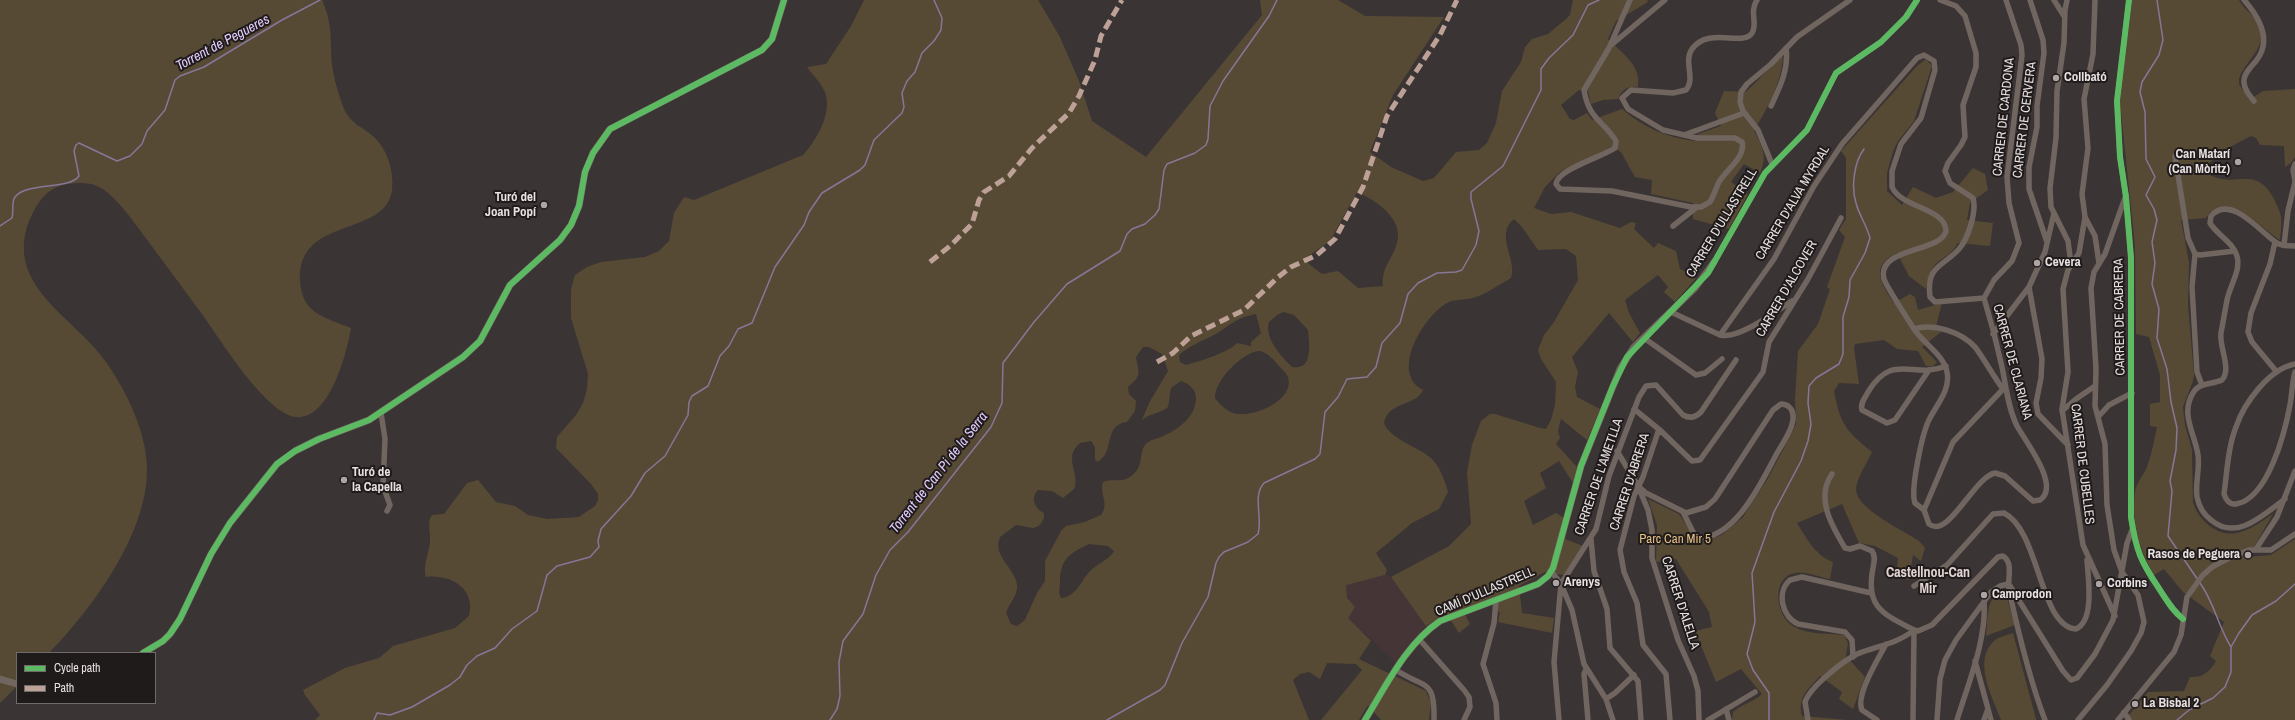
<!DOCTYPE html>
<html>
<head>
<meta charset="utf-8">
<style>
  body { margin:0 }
  #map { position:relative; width:2295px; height:720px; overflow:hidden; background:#3a3434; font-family:"Archivo Narrow",sans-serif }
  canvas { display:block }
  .legend { position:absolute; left:16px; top:652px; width:140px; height:52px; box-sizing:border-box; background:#201b1b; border:1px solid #706a6b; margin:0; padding:5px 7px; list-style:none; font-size:12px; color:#e9e1e2 }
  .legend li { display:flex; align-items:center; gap:8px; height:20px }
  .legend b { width:20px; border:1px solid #706a6b }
</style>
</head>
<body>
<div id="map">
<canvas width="2295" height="720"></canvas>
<ul class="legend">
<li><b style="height:5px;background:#5cba63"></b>Cycle path</li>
<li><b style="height:5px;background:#bda197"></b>Path</li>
</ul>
</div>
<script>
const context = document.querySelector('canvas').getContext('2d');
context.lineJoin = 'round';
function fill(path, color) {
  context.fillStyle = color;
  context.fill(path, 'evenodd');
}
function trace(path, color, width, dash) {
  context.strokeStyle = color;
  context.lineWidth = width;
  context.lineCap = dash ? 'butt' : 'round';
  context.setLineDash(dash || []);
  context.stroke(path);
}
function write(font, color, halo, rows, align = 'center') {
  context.font = font + ' "Archivo Narrow",sans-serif';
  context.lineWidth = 4;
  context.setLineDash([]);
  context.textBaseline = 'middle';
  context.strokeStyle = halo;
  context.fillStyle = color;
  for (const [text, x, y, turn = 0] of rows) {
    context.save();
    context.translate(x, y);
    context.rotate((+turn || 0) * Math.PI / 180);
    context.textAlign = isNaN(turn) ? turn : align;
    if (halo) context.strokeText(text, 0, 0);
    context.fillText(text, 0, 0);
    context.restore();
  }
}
fill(new Path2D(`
  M 1385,575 L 1391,577 L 1426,626 L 1412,640 L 1396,663 L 1348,618 L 1346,584 Z`), '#463537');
fill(new Path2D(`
  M 0,0 L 322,0 C 333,25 330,39 332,65 C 334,79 339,96 344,109 C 351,124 363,127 374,137 C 388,150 394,172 392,190 C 386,238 297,215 300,281 C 302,314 324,317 351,328 C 347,352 330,420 296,417 C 265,413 220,339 202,314 C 183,288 164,263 145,237 C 133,221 115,194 97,186 C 87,181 66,183 57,187 C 42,193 35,208 29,221 C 4,287 76,318 106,362 C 127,392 147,433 147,470 C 147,534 92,609 49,653 L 17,653 L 17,686 L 0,703 Z
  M 864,0 L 1038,0 L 1060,37 L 1079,81 L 1092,121 L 1146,157 L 1262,15 L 1260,0 L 1338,0 L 1365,16 L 1444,17 L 1393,95 L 1370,152 L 1391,167 L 1423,181 L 1434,178 L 1456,152 L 1479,150 L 1487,143 L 1496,123 L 1502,91 L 1521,62 L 1525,47 L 1532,39 L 1548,34 L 1566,19 L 1570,15 L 1573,0 L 1647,0 L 1648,2 L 1616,21 L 1608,39 C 1623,54 1641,65 1638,87 C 1628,86 1622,89 1618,99 L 1603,100 L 1591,104 L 1588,91 L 1579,90 L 1561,105 L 1570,119 L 1574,120 L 1587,113 L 1592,120 L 1622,109 C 1643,127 1667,138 1695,141 L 1698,134 L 1721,126 L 1715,113 L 1724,91 L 1746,92 L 1783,55 C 1782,81 1768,108 1754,130 C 1762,148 1768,155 1760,173 L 1744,164 L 1731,182 L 1748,194 L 1729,229 L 1693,219 L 1693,203 L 1651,194 L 1652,180 L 1635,177 L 1621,152 L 1613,147 L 1560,172 L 1545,187 L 1534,208 L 1551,214 L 1571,212 L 1620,228 L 1631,222 L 1636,223 L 1634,229 L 1654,248 L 1658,243 L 1676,251 L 1680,269 L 1697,277 L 1675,302 L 1664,292 L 1668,287 L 1658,275 L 1625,300 L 1629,313 L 1640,333 L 1633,342 L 1609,313 L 1572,357 L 1578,372 L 1575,387 L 1577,397 L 1600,409 L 1587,440 L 1561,419 L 1558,431 L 1560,438 L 1556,444 L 1577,467 L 1573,483 L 1559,461 L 1540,473 L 1546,488 L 1524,501 L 1533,525 L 1556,513 L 1569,521 L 1565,539 L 1583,546 L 1564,575 L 1545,572 L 1519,586 L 1522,613 L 1554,618 L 1552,633 L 1498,622 L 1500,613 L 1489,600 L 1462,609 L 1470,624 L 1459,633 L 1446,613 L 1426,626 L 1391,577 L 1449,546 L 1471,524 L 1467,472 L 1472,445 L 1481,421 L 1490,414 L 1495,414 L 1540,428 L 1546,429 L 1551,420 L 1555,405 L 1556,382 L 1541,359 L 1538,350 L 1544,335 L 1554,322 L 1578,280 L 1576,256 L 1566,249 L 1538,250 L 1522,227 L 1514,219 C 1494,235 1518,260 1511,278 C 1500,284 1488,293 1476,297 C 1468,300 1456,299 1449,302 C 1424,314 1389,373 1423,390 C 1415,407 1391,400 1384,422 C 1387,438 1421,448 1432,459 C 1440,467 1445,481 1448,492 L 1439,509 L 1412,523 L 1376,553 L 1387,570 L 1385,575 L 1346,585 L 1347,598 L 1355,607 L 1348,618 L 1371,641 L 1359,659 L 1426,691 L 1431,703 L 1429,720 L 1381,720 L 1368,705 L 1359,720 L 1321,720 L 1362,670 L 1356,664 L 1327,663 L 1320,679 L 1309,672 L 1300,674 L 1293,680 L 1309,720 L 315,720 L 320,715 L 305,695 L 303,690 L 345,668 L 379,658 L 393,646 L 455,628 L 469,616 C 476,588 450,574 426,577 C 422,566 431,549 430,537 C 430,528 427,523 432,515 L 444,514 L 467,483 L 478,480 L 496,502 L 515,506 L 528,515 L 547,519 L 579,517 L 595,506 L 598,500 L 598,494 L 591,484 L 556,448 L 557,437 L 576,415 L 583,403 L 587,389 L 588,374 L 571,318 L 571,289 L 575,275 L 587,267 L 601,262 L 645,257 L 659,251 L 669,241 L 674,213 L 684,197 L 694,200 L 803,155 C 817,140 834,110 824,90 C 820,82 812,74 807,67 L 826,64 L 851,26 ZM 1357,192 C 1377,201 1406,220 1396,246 C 1391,261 1381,269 1383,286 L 1358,288 L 1338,271 L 1322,274 L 1309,264 L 1307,257 L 1330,241 ZM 1283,312 L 1294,315 L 1308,330 C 1309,343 1314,371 1292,367 C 1281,356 1264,338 1269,322 L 1277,315 ZM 1256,314 L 1261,333 L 1251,342 L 1251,346 L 1237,343 C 1228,353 1200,361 1186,365 L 1180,362 L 1179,355 C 1189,346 1202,341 1214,335 C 1231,325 1235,318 1256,314 ZM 1143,347 L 1149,347 L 1162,354 L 1168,371 L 1149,403 L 1142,420 C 1151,413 1161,413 1168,407 L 1171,388 L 1181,381 C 1188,383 1196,389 1196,398 C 1196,417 1178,430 1161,437 C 1156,439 1149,440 1145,445 C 1138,454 1145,467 1130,477 C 1121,483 1112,478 1103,482 C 1099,494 1110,504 1101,515 L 1085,522 L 1066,526 L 1061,531 L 1045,561 L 1045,581 L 1037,593 L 1025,620 L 1017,626 L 1011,624 L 1006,613 C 1009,603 1018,596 1017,585 C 1015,568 992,556 1000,537 L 1016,525 L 1033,528 C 1040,527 1045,520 1044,513 C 1035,509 1030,498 1038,490 L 1052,491 L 1063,498 L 1075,488 C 1079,471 1063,457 1080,443 L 1091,441 L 1095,447 L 1095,459 L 1097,462 C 1116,453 1102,425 1127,422 L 1135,411 L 1136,401 L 1129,394 L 1128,387 C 1142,375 1139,374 1136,357 ZM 1260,351 C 1268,353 1273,359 1279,366 C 1281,368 1285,372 1287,375 C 1298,398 1257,416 1240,414 C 1229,414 1221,406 1215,398 C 1214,381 1243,351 1260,351 ZM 1089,544 L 1108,546 L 1114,551 C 1108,561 1098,563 1090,571 C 1081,581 1076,597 1061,598 C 1058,593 1060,588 1060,582 C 1060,559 1070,553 1089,544 Z
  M 2132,0 L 2239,0 C 2243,8 2250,12 2255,19 C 2274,44 2245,59 2239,79 L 2239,84 L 2249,100 L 2263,91 L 2295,89 L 2295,157 L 2291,163 L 2285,167 L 2284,146 L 2260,145 L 2256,138 L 2251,136 L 2228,148 L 2209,163 L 2210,175 C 2237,189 2255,164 2274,199 C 2283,217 2282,219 2280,240 C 2259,227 2238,198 2210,212 L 2206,218 L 2181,220 L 2189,262 L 2188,305 L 2194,375 L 2193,381 L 2183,407 L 2185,425 L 2192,450 L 2193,502 C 2198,520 2217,537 2237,533 C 2251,530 2262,521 2273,514 L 2248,557 L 2271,555 L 2295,539 L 2295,720 L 2125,720 L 2148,692 L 2184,691 L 2190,677 C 2203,678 2210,671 2216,661 L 2210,656 L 2224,622 L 2183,592 L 2164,569 L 2154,575 C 2140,551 2131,521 2135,492 C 2136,483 2144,475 2147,467 C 2152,454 2154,440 2157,427 L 2150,426 L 2150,404 L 2160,402 L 2160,375 L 2149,337 L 2136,334 L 2135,246 L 2120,102 Z
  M 1926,59 L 1932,66 L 1914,121 L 1898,141 L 1893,151 L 1887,173 L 1887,191 L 1902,205 L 1913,187 L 1936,198 L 1953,192 L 1973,168 L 1985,174 L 1988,190 L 1970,203 L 1967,220 L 1993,223 L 1990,246 L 1958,243 C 1945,265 1932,253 1926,289 L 1909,276 L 1897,253 C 1869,266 1881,284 1894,303 L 1910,294 L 1915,297 L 1918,310 L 1942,303 L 1935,330 L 1941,332 L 1922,347 L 1937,362 L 1933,366 L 1926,366 L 1918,351 L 1897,349 L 1884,340 L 1855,344 L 1854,348 L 1859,384 L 1839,383 L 1834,391 C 1840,424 1846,431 1872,452 C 1867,463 1857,477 1856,489 C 1855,508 1904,531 1919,541 L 1925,548 L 1921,561 L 1913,555 L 1909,580 L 1896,576 L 1898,558 L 1875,546 L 1859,543 L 1842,504 L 1797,523 C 1807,539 1815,555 1833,562 L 1830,579 C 1819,577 1802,569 1791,574 C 1771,582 1777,617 1793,626 C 1807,635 1828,633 1844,635 L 1848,643 L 1846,656 L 1865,677 L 1853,709 L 1839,699 L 1842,692 L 1820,676 C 1808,689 1797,698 1802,716 L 1848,720 L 1732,720 L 1733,712 C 1742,704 1755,701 1762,694 L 1741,669 L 1716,682 L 1695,631 L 1712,627 L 1709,612 L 1676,559 L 1656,562 L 1657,525 L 1648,499 L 1679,514 L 1698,543 L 1722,535 L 1743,517 L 1767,480 L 1791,435 L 1796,424 L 1795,399 L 1798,351 L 1818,324 L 1830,289 L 1827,287 L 1845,237 L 1839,230 L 1846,219 L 1846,158 L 1841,151 L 1917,66 Z
  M 2005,592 L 2015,625 L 1986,636 C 1988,620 1985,594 2005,592 Z
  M 2013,633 L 2036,719 L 2036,720 L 2001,720 C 1993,698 1972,661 1994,641 C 1998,637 2008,635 2013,633 Z`), '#574a35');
trace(new Path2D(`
  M 2157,0 L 2163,40 L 2159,55 L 2142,82 L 2140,92 L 2145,112 L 2146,159 L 2155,177 L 2146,195 L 2154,209 L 2157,220 L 2152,242 L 2155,263 L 2152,284 L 2159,309 L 2157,338 L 2167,369 L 2171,402 L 2177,428 L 2176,450 L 2170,481 L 2172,491 L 2168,536 L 2198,580
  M 0,226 L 12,218 C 14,211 11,203 15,197 C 26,182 69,190 79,176 L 74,151 L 76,145 L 79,143 L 117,161 L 130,156 L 142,144 L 147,131 L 165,110 L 175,80 L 180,76 L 204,67 L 282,20 L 320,0
  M 2200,583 C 2214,602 2218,626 2231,647
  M 374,720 L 377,713 L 390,715 L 412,707 L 450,685 L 460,677 L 467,665 L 477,656 L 495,648 L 512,629 L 537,611 L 547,575 L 557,566 L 590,557 L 599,547 L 598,541 L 601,529 L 631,496 L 645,473 L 665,456 L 688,415 L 689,402 L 692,396 L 708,386 L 720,356 L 729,346 L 738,329 L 752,323 L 775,267 L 804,225 L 809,212 L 822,193 L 860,170 L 865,165 L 874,140 L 902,113 L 904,107 L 902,93 L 907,81 L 915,72 L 922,53 L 934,41 L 941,30 L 942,18 L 934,0
  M 830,720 L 837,709 L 840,696 L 839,662 L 843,641 L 863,614 L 876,575 L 890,550 L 908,532 L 991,427 L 1002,403 L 1003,363 L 1034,322 L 1067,284 L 1120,251 L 1127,234 L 1132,229 L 1145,224 L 1155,215 L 1159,209 L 1164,170 L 1167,164 L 1195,153 L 1206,145 L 1208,139 L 1210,106 L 1223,81 L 1269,16 L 1277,0
  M 1107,720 L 1160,690 L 1165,685 L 1182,643 L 1208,597 L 1216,563 L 1219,557 L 1224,552 L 1248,542 L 1258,534 C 1263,517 1252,496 1264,483 L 1315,459 L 1320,454 L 1325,412 L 1338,397 L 1347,379 L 1367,377 L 1376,367 L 1382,343 L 1400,323 L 1408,294 L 1418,283 L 1437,273 L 1456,272 L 1462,270 L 1476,245 L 1479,231 L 1471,199 L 1471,192 L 1503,166 L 1541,90 L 1541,69 L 1549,58 L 1573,35 L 1588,5 L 1599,0
  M 1769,720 L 1769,693 L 1753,670 L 1747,654 L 1755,622 L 1752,573 L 1774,512 L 1801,461 L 1808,441 L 1811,424 L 1808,403 L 1809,386 L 1816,378 L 1839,364 L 1843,354 L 1843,317 L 1849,297 L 1850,280 L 1865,253 L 1870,238 C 1867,226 1859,215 1856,203 C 1851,187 1854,162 1864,149
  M 2177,720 L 2189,710 L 2213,698 L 2225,687 L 2231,672 L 2231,647 L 2239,633 L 2252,615 L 2276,601 L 2295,584`), '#867698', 1.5);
trace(new Path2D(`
  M 1630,0 L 1609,48 L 1584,90 C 1589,120 1603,120 1616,141 L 1615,148 C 1602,157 1558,169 1556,184 L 1560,189 L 1612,191 L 1691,207 L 1701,207 L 1710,202 C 1714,195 1716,188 1719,182 C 1726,170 1746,157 1742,142 L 1735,138 L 1697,138 L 1663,130 L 1628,109 L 1622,98 L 1631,90 L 1673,93 L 1686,90 C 1696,78 1683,62 1692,49 C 1709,26 1743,47 1752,33 C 1758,24 1749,12 1757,0
  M 1940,0 L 1956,6 L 1965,16 L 1976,53 L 1976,67 L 1963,105 L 1965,137 L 1961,145 L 1948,163 L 1945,171 L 1950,183 L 1973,198 C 1977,211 1968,239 1959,249 C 1943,267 1926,265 1930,297 L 1935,302 L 1984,298
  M 2030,0 L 2043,40 L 2044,53 L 2037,106 L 2037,127 L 2029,167 L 2029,189 L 2047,242
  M 2054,0 L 2064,16
  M 2067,0 L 2065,10 L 2064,43 L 2057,91 L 2056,138 L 2050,188 L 2051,207 L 2068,241 L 2071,264
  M 2095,0 L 2093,54 L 2084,99 L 2088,148 L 2082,194 L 2085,217 L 2095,236 L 2099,263
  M 2129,0 L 2117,101 L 2120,157 L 2126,197 L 2131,258 L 2131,517 C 2136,551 2141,562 2160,590 C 2167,601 2173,611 2183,619
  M 2244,0 C 2259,17 2273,40 2256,61 C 2251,67 2243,74 2244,82 C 2244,90 2250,96 2254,101
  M 1610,46 L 1665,0
  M 1771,106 C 1780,87 1789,69 1786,48
  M 1684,135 L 1744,113
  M 2175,156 L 2188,238 L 2195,254 L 2192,287 L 2197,372 L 2202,385
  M 1772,164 L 1758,130 L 1743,111 L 1740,102 L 1741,92 L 1747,84 L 1771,64 L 1797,37 L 1850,0
  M 2295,164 L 2293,170 L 2295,181
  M 2085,217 L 2079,253 L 2068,270 L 2063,289 L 2068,372 L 2062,409 L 2083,545 L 2115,616
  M 1673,226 L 1697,207
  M 2275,242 L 2270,264 L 2251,313 L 2248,332 L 2252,342 L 2276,371
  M 2284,245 L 2288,211 L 2295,182
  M 2195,254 L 2200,255 L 2235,251
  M 1714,262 L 1765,173 L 1807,130 L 1836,73 L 1881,42 L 1906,17 L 1917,0
  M 2029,287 L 2042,359 L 2041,378 L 2036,403 L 2038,414 L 2068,445
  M 1984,298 L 1994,280 L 2012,261 L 2019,243 L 2009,203 L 2007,177 L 2022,55 L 2021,45 L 2006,0
  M 1671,312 L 1720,335 L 1774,259 L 1814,186 L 1842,144 L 1917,58 L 1924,55 L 1934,61 L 1935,70 L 1921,118 L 1901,144 L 1892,171 L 1892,187 C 1901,208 1946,208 1946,231 C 1941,253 1876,247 1884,279 C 1886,286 1909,321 1914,329
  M 1993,334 L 2029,287 L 2045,252 L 2054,213
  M 1720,335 C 1738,340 1777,311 1792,301
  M 1644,338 L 1696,375 L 1705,373 L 1722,359
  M 2295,364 C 2269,369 2244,403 2236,427 C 2228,447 2227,472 2224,494 C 2226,500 2229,505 2236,504 C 2268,499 2285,432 2290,405 C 2292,395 2292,382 2295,372
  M 1929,370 L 1895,420 L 1887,423 L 1862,410 C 1860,403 1865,398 1868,392 C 1893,351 1913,380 1946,366
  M 1634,409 L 1661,431 L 1692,461 L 1700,460 L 1763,372 L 1769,342 L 1808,279 L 1841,218
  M 2062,411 L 2076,399 L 2095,386
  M 381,413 L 385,439 L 383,486 L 390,505 L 387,511
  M 2098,417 L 2109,405 L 2132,393
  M 1659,429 L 1643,477 L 1634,496 L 1620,550 L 1624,572 L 1637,603 L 1643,645 L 1666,674 L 1670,720
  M 1617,451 L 1638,486 L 1648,510 L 1652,530 L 1652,558 L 1678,640 L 1694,676 L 1698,691 L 1699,720
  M 1832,474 C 1815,498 1832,526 1845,548 L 1850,549 L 1860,546 L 1872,551 C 1876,556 1874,562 1873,568 C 1865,607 1883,614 1914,630 L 1918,631 L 1932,625 L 1998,557 L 2003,556 C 2014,563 2007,579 2009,590 C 2018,631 2030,681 2045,720
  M 1638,486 L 1646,493 L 1686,513 L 1706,507 L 1715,499 L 1773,410 L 1781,404 C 1788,404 1793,409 1793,416 C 1794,428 1782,444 1776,455 C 1761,483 1735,540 1696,538 L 1683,512
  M 2285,499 C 2264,514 2237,542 2211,520 C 2203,514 2199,507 2197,497 C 2195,483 2200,469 2198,455 C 2195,434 2180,414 2193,393 C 2199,382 2211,385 2222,380 C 2232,369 2219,348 2221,333 C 2223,322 2225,311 2227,300 C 2230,285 2241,271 2237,256 C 2233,242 2217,235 2210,223 L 2211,216 C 2231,193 2262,234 2277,243 C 2281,246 2289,246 2295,246
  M 1924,510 L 1929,524 C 1948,540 1974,477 1995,473 L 2005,476 L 2033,501 L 2040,500 C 2061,486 2025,441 2017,426 C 2008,408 2006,386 2002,367 C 1997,344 1991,321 1984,298
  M 1924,510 L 1915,503 C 1910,490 1922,436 1928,422 C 1935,406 1951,391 1947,372 C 1944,355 1923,343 1914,329 C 1934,323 1961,332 1975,347 C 1985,360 1993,376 2003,389
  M 1924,510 L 1953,442 L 2005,387
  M 1591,539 L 1594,571 L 1607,609 L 1610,648 L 1638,681 L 1641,720
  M 2256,549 L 2277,517 L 2295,471
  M 1551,571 L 1561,584 L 1572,610 L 1584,664 L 1606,699 L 1613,720
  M 1914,586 L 1947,565 L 1993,514 L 2004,513 C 2040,531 2039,626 2076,629 C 2095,621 2088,577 2087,560
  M 2010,586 L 2063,671 L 2071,680 L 2077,678 L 2095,654 L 2113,620 L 2127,543 L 2132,530
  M 1496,601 L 1494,623 L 1483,664 L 1496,703 L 1497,720
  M 1419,639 L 1464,690 L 1469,697 L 1470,707 L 1464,720
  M 1853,657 L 1852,640 L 1845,632 L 1798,624 C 1782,617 1776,592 1790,580 L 1802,577 L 1871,593
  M 1975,661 L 1991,720
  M 1586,669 L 1584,674 L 1588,720
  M 1396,670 C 1425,689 1435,678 1434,720
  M 1606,699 L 1615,693 L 1634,675
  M 1726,709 L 1729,720
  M 2124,712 L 2129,720
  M 1559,720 L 1554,662 L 1561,584 L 1596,529 L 1609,476 L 1639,397 L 1646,386 L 1656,385 L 1683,415 C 1690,419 1696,417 1701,412 L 1736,360
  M 1708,720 L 1755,692
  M 1808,720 L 1805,702 C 1810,687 1843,661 1857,654 C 1876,646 1897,644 1914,630
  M 1877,720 L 1862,710 C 1855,695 1879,658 1886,644
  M 1913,720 L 1914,630
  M 1937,720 L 1940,679 L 1945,660 L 1956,640 L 1991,592 L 2000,586 L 2008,584
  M 1957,720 C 1968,684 1987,639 1984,601
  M 1984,720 L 1988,709
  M 2078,720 L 2107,685 L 2131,651 L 2141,633 L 2144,622 L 2138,595 L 2122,572 L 2114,550 L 2107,505 L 2105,444 L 2095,406 L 2096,369 L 2091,288 L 2094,272 L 2105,254 L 2126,195
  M 2118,720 L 2174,652 L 2181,635 L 2187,597 L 2202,576 L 2212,567 L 2229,558 L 2249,550 L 2271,550 L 2295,534`), '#716560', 5.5);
trace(new Path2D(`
  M 143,653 L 163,641 L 170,634 L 180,619 L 211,554 L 230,523 L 277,464 L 295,451 L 319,439 L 369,420 L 463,357 L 480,341 L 510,285 L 560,240 L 571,225 L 579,206 L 585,172 L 593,153 L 610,129 L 762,50 L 772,39 L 784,0
  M 0,679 L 17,684
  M 1365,720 C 1386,686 1406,644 1440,621 L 1538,584 L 1548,576 L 1553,568 L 1581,466 L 1620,369 L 1634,347 L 1695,288 L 1714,262`), '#716560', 7);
trace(new Path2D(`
  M 930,262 L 950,246 L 972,224 L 979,200 L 984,192 L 1009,176 L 1032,148 L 1069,113 L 1079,96 L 1095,60 L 1101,36 L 1122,0
  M 1157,362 L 1173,353 L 1191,336 L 1244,310 L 1277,278 L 1291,267 L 1317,255 L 1335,239 L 1363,187 L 1387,116 L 1440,35 L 1457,0`), '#bda197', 5, [10, 5]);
trace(new Path2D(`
  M 2129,0 L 2117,101 L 2120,157 L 2126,197 L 2131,258 L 2131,517 C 2136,551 2141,562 2160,590 C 2167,601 2173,611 2183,619
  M 143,653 L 163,641 L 170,634 L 180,619 L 211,554 L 230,523 L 277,464 L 295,451 L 319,439 L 369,420 L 463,357 L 480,341 L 510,285 L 560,240 L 571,225 L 579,206 L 585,172 L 593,153 L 610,129 L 762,50 L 772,39 L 784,0
  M 1365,720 C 1386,686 1406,644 1440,621 L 1538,584 L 1548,576 L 1553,568 L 1581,466 L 1613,386 L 1627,357 L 1708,273 L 1765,173 L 1807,130 L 1836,73 L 1881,42 L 1906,17 L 1917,0`), '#5cba63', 6);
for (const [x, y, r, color] of [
  [2056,78,4,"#aca4a5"],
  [2238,162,4,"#aca4a5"],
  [544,205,4,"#aca4a5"],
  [2037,263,4,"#aca4a5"],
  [344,480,4,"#aca4a5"],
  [2248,555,4,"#aca4a5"],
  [1556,583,4,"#aca4a5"],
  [2099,584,4,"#aca4a5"],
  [1984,595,4,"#aca4a5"],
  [2135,704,4,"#aca4a5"]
]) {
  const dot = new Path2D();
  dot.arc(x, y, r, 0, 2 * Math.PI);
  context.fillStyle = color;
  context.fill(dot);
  trace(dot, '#201b1b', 1.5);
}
write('bold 13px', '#e9e1e2', '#201b1b', [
  ["Collbató",2064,78],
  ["Can Matarí",2230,155,"right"],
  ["(Can Mòritz)",2230,170,"right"],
  ["Turó del",536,198,"right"],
  ["Joan Popí",536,213,"right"],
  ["Cevera",2045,263],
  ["Turó de",352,473],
  ["la Capella",352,488],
  ["Rasos de Peguera",2240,555,"right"],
  ["Arenys",1564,583],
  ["Corbins",2107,584],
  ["Camprodon",1992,595],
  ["La Bisbal 2",2143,704]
], 'left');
write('13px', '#e9e1e2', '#201b1b', [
  ["CARRER DE CARDONA",2004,117,-84],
  ["CARRER DE CERVERA",2025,120,-83],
  ["CARRER D'ALVA MYRDAL",1793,203,-59],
  ["CARRER D'ULLASTRELL",1722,223,-59],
  ["CARRER D'ALCOVER",1787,289,-60],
  ["CARRER DE CABRERA",2120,317,-91],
  ["CARRER DE CLARIANA",2012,362,75],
  ["CARRER DE CUBELLES",2082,464,83],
  ["CARRER DE L'AMETLLA",1599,477,-71],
  ["CARRER D'ABRERA",1630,482,-72],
  ["CAMÍ D'ULLASTRELL",1485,592,-23],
  ["CARRER D'ALELLA",1680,603,72]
]);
write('13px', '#e7c286', '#201b1b', [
  ["Parc Can Mir 5",1675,540]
]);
write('italic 14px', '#e2ccfe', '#201b1b', [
  ["Torrent de Pegueres",223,43,-28],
  ["Torrent de Can Pi de la Serra",939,473,-52]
]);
write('bold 14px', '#e3d4d5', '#201b1b', [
  ["Castellnou-Can",1928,573],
  ["Mir",1928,589]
]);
</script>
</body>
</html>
